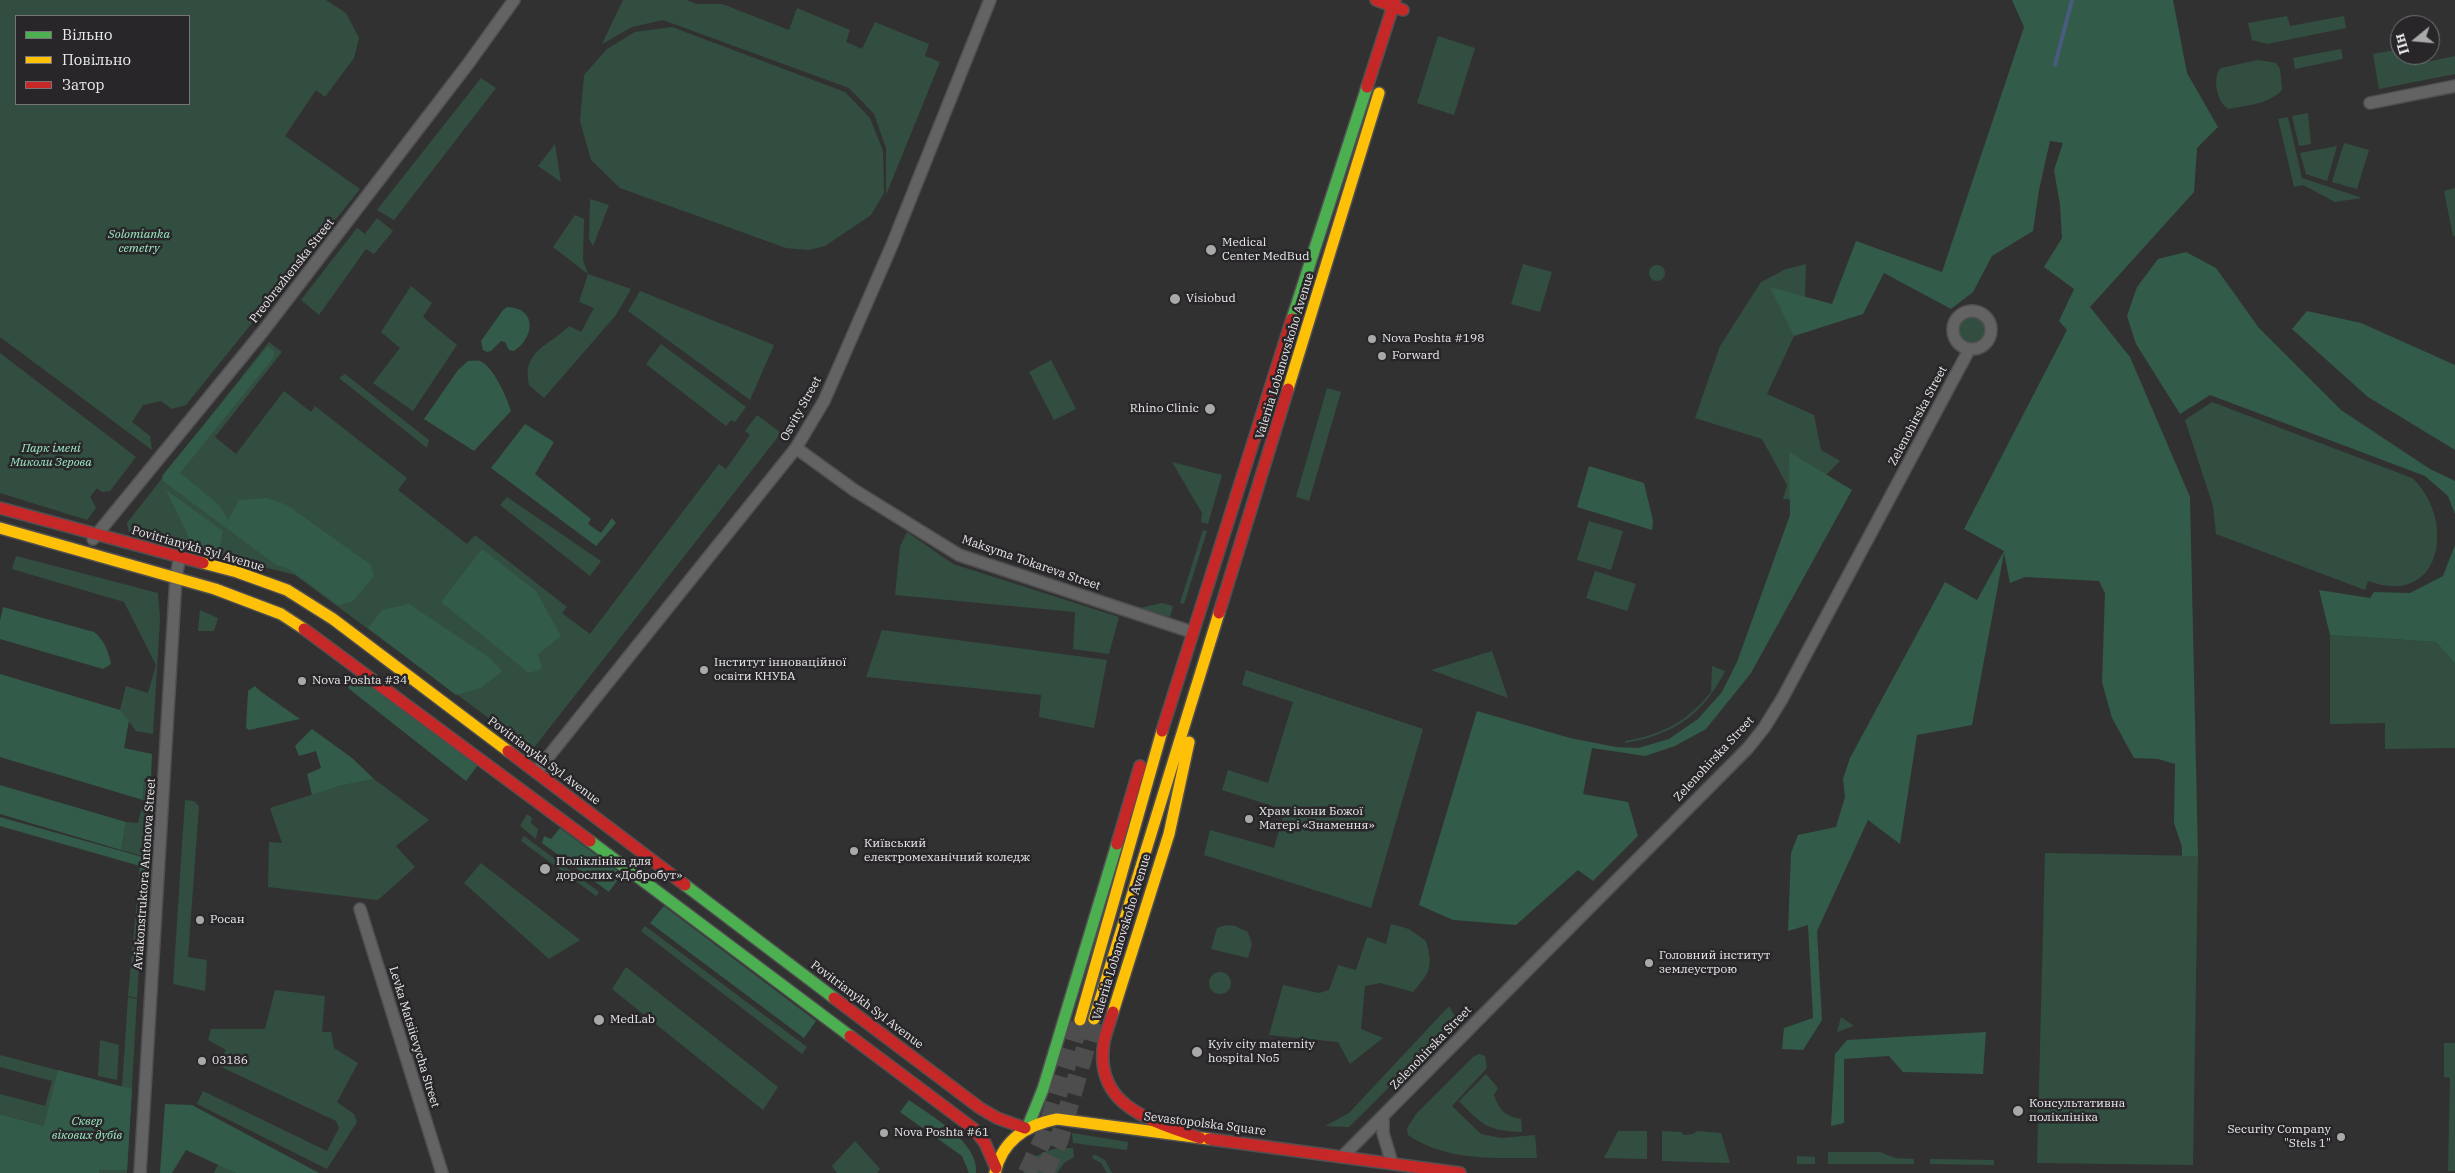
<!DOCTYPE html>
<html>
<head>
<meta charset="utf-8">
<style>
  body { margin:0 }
  #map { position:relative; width:2455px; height:1173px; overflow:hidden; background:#323132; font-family:"IBM Plex Serif",serif }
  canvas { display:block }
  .legend { position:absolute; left:15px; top:15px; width:175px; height:90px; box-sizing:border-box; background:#282629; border:1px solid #767477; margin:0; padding:6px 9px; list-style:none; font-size:15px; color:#eae9eb }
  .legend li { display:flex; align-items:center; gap:10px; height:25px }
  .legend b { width:25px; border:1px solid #767477 }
  .north { position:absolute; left:2390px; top:15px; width:50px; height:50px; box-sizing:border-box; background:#282629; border:1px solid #767477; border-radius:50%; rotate:253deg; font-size:14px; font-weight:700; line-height:20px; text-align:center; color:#eae9eb }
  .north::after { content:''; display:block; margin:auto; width:18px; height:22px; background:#aaa9aa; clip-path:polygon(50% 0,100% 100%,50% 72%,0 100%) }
</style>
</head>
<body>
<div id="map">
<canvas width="2455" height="1173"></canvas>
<ul class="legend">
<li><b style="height:6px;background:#4caf50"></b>Вільно</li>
<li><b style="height:6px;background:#ffc107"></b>Повільно</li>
<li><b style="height:6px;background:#c62828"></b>Затор</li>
</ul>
<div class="north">Пн</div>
</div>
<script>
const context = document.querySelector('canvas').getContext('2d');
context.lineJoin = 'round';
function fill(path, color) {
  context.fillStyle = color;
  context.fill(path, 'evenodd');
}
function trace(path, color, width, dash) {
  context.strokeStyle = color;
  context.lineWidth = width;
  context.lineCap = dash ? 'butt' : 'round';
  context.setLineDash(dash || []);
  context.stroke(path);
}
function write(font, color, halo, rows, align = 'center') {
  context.font = font + ' "IBM Plex Serif",serif';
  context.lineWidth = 5;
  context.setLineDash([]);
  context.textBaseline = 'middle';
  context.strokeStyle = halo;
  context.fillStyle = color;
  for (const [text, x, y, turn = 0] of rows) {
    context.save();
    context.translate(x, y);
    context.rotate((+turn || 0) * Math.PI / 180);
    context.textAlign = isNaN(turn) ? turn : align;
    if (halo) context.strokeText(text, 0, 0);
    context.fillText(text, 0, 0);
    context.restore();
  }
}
fill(new Path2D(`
  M 0,0 L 326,0 L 346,13 L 359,38 L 354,58 L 325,97 L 316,90 L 285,136 L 360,189 L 186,405 L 172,409 L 161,401 L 143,405 L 132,422 L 150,436 L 152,450 L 0,337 ZM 189,16 L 189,104 L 16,104 L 16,16 Z
  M 623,0 L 687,0 L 696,4 L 722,4 L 789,30 L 797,8 L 850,30 L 846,42 L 862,49 L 875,22 L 929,44 L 925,56 L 940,62 L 886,195 L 886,148 L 874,114 L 849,88 L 663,20 L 632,27 L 602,44 Z
  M 2287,16 L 2290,26 L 2344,16 L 2346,28 L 2267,44 L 2252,40 L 2248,23 Z
  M 672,27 L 845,92 L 870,118 L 883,151 L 884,193 L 871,215 L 825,246 L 809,250 L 786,248 L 620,188 L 591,160 L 580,121 L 584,75 L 607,49 L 635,32 Z
  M 1438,36 L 1475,48 L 1454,115 L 1417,103 Z
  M 2341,49 L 2343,59 L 2295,69 L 2293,58 Z
  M 2400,49 L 2400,55 L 2420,55 L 2422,63 L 2455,56 L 2455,74 L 2379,89 L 2373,54 Z
  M 2258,60 L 2276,63 L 2280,69 L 2282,90 C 2270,104 2247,105 2229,109 C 2218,105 2211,77 2221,68 Z
  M 481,78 L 496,88 L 394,220 L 377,210 Z
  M 2308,113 L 2311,144 L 2299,146 L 2292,116 Z
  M 2288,117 L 2302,178 L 2362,198 L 2335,202 L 2303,185 L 2294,187 L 2278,119 Z
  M 2344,143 L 2369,150 L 2357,189 L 2332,182 Z
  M 555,144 L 561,182 L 538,166 Z
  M 2337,146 L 2327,181 L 2306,174 L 2300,153 Z
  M 2455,188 L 2455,236 L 2453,236 L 2444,191 Z
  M 590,199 L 609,205 L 593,246 L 589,239 Z
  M 575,215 L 584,219 L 583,260 L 588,274 L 631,289 L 616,315 L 544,398 L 529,385 C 521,351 549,346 569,326 L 581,332 L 594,308 L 579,302 L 588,274 L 553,247 Z
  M 377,218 L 393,231 L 374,254 L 366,249 L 319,315 L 301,300 L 357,228 L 365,234 Z
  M 1523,264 L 1552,272 L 1540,312 L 1511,304 Z
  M 1806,264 L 1805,297 L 1794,336 L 1767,394 L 1814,415 L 1821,450 L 1840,461 L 1801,500 L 1783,499 L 1787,485 L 1762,439 L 1695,418 L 1720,346 L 1761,282 L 1786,269 Z
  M1649 273a8 8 0 1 1 16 0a8 8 0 1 1-16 0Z
  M 411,286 L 432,303 L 423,317 L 457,345 L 413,411 L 373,383 L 400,348 L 381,332 Z
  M 640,291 L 774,345 L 750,400 L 628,311 Z
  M1956 330a16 16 0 1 1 32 0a16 16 0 1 1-32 0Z
  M 269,342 L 282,352 L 215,437 L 236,454 L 284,391 L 311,412 L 315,406 L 407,478 L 398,490 L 467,544 L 475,535 L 567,607 L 562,613 L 590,634 L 719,464 L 726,469 L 750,435 L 745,431 L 757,415 L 781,433 L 532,750 L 295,575 L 129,533 L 127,523 Z
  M 661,344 L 746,407 L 735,422 L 731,420 L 726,426 L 646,364 Z
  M 0,353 L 136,457 L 110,491 L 102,492 L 97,488 L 90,497 L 96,508 L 87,520 L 0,493 Z
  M 1051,360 L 1076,409 L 1054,420 L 1029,372 Z
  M 345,374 L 429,440 L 427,448 L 339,378 Z
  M 1327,388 L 1341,392 L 1309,501 L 1296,497 Z
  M 2212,402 L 2412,478 C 2455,516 2445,609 2368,581 L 2365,590 L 2216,534 L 2213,506 L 2185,420 Z
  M 1172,462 L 1222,475 L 1208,524 L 1201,522 L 1202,513 Z
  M 507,497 L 601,561 L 590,576 L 500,505 Z
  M 1589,521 L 1623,531 L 1611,570 L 1577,560 Z
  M 1203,530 L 1207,531 L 1184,604 L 1180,603 Z
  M 907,532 L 953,564 L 1119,617 L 1109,654 L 1073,649 L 1075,612 L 895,595 L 900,547 Z
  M 16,556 L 158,593 L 160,619 L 153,734 L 136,731 L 120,710 L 126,686 L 148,693 L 156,665 L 124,602 L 12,569 Z
  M 1595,571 L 1636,584 L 1627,611 L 1586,598 Z
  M 1162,603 L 1173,606 L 1170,617 L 1140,608 Z
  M 200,610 L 218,618 L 214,631 L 198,631 Z
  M 882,630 L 1107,660 L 1094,728 L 1039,717 L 1041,695 L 866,677 Z
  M 2330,635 L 2436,642 L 2455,664 L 2455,748 L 2385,749 L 2385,723 L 2330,724 Z
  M 1492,651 L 1508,698 L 1431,670 Z
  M 1712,666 L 1725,671 C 1703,715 1673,735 1625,743 L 1625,741 C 1662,735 1688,721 1711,692 Z
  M 1246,670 L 1423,729 L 1371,908 L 1204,855 L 1210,830 L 1274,848 L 1285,810 L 1222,790 L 1228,770 L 1268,783 L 1293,702 L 1242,685 Z
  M 144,778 L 151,780 L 146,857 L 121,850 L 126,822 L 138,823 L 143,803 Z
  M 374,779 L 429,820 L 396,846 L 415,867 L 378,900 L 268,887 L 269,842 L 282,843 L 270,808 L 339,786 Z
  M 185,800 L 194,801 L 199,806 L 188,957 L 207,960 L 205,991 L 173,984 Z
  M 527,814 L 532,818 L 531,823 L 538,829 L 536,839 L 520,826 Z
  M 524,836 L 599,892 L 596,896 L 521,841 Z
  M 2045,853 L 2198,856 L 2193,1165 L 2037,1163 Z
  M 481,863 L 580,940 L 549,959 L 464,883 Z
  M 145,874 L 137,998 L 128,996 L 139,877 Z
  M 1391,924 L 1409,929 L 1426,941 C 1433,967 1431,971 1413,992 L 1380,983 L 1365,986 L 1361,1029 L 1383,1038 L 1350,1064 L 1338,1042 L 1269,1035 L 1283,985 L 1319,993 L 1329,990 L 1338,965 L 1356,970 L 1367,937 L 1386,944 Z
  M 1226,925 L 1235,926 L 1248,932 L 1252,944 L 1248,958 L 1211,949 L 1217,928 Z
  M 645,926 L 807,1047 L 802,1054 L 641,931 Z
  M 626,967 L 778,1087 L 763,1110 L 612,989 Z
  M1209 983a11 11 0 1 1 22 0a11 11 0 1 1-22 0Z
  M 275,990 L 325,996 L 322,1032 L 331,1032 L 334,1048 L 358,1063 L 337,1102 L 354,1114 L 357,1122 L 327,1169 L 197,1104 L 203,1091 L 327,1151 L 339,1128 L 336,1121 L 217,1065 L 226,1050 L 208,1040 L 211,1029 L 265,1029 Z
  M 128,997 L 137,999 L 127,1173 L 45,1173 L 44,1126 L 0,1114 L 0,1094 L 45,1106 L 52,1081 L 0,1067 L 0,1055 L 122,1087 Z
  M 1449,1006 L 1457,1020 L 1349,1127 L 1325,1126 L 1349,1113 Z
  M 1841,1017 L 1854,1026 L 1837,1032 Z
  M 100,1040 L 119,1045 L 117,1080 L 98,1076 Z
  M 2444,1043 L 2455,1043 L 2455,1171 L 2448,1171 L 2450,1078 L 2444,1077 Z
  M 1479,1054 L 1485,1056 L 1487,1068 L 1452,1106 L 1481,1134 L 1501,1138 L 1535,1135 L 1537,1158 C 1493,1158 1446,1161 1408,1135 L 1407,1128 L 1417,1113 L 1473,1057 Z
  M 1486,1074 L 1498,1088 L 1494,1095 C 1499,1110 1506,1117 1521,1119 L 1522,1132 C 1488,1131 1482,1125 1459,1101 Z
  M 1618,1131 L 1647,1131 L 1647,1159 L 1604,1158 Z
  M 1662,1131 L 1681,1132 L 1684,1135 L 1693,1134 L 1697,1131 L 1721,1133 L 1730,1163 L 1662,1161 Z
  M 1072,1133 L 1128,1142 L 1127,1150 L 1073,1143 Z
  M 855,1141 L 880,1169 L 877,1173 L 837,1173 L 832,1166 Z
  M 1059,1148 L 1073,1148 L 1074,1157 L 1064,1163 L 1057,1173 L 1023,1173 C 1030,1157 1042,1151 1059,1148 Z
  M 1828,1152 L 1880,1152 L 1895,1158 L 1914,1159 L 1914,1164 L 1828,1164 Z
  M 1094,1154 L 1105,1160 L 1112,1173 L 1107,1173 L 1101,1163 L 1092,1158 Z
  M 1797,1156 L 1815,1157 L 1815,1164 L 1797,1164 Z
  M 1930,1159 L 1994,1160 L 1994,1165 L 1930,1164 Z
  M 218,1164 L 236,1173 L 214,1173 Z`), '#324e41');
fill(new Path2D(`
  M 2012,0 L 2173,0 L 2187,73 L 2218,127 L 2197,148 L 2194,192 L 2090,307 L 2130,357 L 2190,497 L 2198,856 L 2182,856 L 2182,847 L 2174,823 L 2175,764 L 2158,759 L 2134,758 L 2112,718 L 2102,682 L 2105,593 L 2099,581 L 2025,577 L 2010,583 L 2004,553 L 1972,725 L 1917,735 L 1900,844 L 1868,820 L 1817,931 L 1822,1020 L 1803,1050 L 1782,1049 L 1784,1028 L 1813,1018 L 1808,925 L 1788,931 L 1791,853 L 1798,835 L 1836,827 L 1845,797 L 1843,779 L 1850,758 L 1945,582 L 1977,600 L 2004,551 L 1964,529 L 2067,330 L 2059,321 L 2074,289 L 2044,267 L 2062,238 L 2060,205 L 2054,170 L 2063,143 L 2050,141 L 2039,190 L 2033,231 L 1992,256 L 1973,292 L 1951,309 L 1884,273 L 1863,314 L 1794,336 L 1770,287 L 1832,304 L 1856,241 L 1942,272 L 2024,27 Z
  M 2186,252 L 2216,268 L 2259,328 L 2341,410 L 2430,469 L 2455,481 L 2455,514 L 2448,496 L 2425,476 L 2210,395 L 2180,414 L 2136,344 L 2127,316 L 2137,287 L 2158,259 Z
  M 507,307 C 538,308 534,338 514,351 L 509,350 L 505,342 L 501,341 L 491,351 L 487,352 L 483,350 L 481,341 L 503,310 Z
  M 2307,311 L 2361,323 L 2455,365 L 2455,450 L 2368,397 L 2292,329 Z
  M 268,346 L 274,351 L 274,357 L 180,473 L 219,505 L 228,520 L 239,500 L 267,498 L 287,505 L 371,565 L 374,576 L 352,602 L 338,605 L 287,568 L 276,565 L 163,481 L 162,476 Z
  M 468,361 C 472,361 477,360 480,361 C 494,367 507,398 511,411 L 474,451 L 424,419 L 458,370 Z
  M 525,424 L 554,442 L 535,474 L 591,519 L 588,524 L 601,533 L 612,518 L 616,523 L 596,546 L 491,468 Z
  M 1789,452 L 1852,490 L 1751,673 L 1706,729 L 1675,746 L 1645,756 L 1592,748 L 1583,794 L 1628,802 L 1638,836 L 1593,881 L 1578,870 L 1516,925 L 1453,920 L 1419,905 L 1477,711 L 1570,738 L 1616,747 L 1638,748 L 1669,739 L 1698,719 L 1722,692 L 1737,662 L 1790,515 Z
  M 1589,466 L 1644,483 L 1653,521 L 1652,530 L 1577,507 Z
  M 166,490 L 223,531 L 218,555 L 195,550 Z
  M 2455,545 L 2455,664 L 2436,642 L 2330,635 L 2319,590 L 2370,598 L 2374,592 L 2410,593 L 2443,576 Z
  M 482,549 L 536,591 L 561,636 L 538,654 L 542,669 L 529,673 L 441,602 Z
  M 409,604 L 490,658 L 502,671 L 481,688 L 456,695 L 368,628 L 382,610 Z
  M 3,607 L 94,632 C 104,639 109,653 111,664 L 103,669 L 0,639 L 0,621 Z
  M 0,674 L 120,710 L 129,721 L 124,748 L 152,754 L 151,780 L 144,779 L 143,800 L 0,757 Z
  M 357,674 L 478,765 L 466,781 L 348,688 Z
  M 255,686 L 260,691 L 300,719 L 249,730 L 246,728 L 248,691 Z
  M 312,729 L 352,758 L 374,779 L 339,786 L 312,795 L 307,774 L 321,768 L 316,751 L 299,756 L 295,746 Z
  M 0,785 L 126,822 L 121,850 L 0,814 Z
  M 0,817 L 146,858 L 145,873 L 139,875 L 140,866 L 0,826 Z
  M 560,828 L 622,874 L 609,892 L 542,843 L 544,836 L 551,839 Z
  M 664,906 L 816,1021 L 804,1038 L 650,923 Z
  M 1986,1032 L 1983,1074 L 1903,1072 L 1889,1056 L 1844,1059 L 1844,1123 L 1831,1126 L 1835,1054 L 1847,1040 Z
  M 58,1070 L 132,1089 L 127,1170 L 99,1170 L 99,1173 L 0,1173 L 0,1114 L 44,1126 Z
  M 909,1100 C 931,1116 979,1142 976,1173 L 969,1173 L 962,1156 L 900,1112 Z
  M 165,1104 L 192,1105 L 319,1173 L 236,1173 L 186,1150 L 172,1173 L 160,1173 Z`), '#325b49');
trace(new Path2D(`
  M 2055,65 L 2072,0`), '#495c7d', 4);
trace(new Path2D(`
  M 1027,1173 L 1046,1133 L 1080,1020
  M 1044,1173 L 1059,1140 L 1094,1019`), '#4e4d4e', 19, [19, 9]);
const street = new Path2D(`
  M 2370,103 L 2455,86
  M1953 330a19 19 0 1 1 38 0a19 19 0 1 1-38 0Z
  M 796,448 L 854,490 L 959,555 L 1192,632
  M 93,539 L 264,330 L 468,64 L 514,0
  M 536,772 L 796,448 L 824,401 L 892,245 L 990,0
  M 360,909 L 442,1173
  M 1383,1116 L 1383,1133 L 1392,1163
  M 1342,1157 L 1748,748 L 1764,728 L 1782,699 L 1969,350
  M 140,1173 L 176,577 L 180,556`);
const fast = new Path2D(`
  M 1292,319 L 1367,87
  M 590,841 L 850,1036
  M 685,885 L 834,998
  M 1028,1126 L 1043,1089 L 1117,844`);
const slow = new Path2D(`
  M 1288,389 L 1379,93
  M 0,528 L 215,589 L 281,614 L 304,629
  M 203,563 L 237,572 L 287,590 L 333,619 L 508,751
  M 1113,1012 L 1169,834 L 1189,742
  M 1094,1019 L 1219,613
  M 1080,1020 L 1162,731
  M 995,1173 C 1002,1141 1026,1125 1057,1119 L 1209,1139`);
const jam = new Path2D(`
  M 1376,0 L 1403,10
  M 1367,87 L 1395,0
  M 0,508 L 203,563
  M 1219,613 L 1288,389
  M 304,629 L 590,841
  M 1162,731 L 1292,319
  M 508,751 L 685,885
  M 1117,844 L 1140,766
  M 834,998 L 980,1108 L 997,1118 L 1025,1128
  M 1113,1012 C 1110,1022 1106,1032 1104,1042 C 1093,1107 1153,1121 1200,1138
  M 850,1036 L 974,1129 L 985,1143 L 996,1168
  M 1209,1139 L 1460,1173`);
trace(street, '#504f51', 14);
trace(fast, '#504f51', 14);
trace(slow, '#504f51', 14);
trace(jam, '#504f51', 14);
trace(street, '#646364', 11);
trace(fast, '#4caf50', 11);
trace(slow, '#ffc107', 11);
trace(jam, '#c62828', 11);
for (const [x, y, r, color] of [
  [1211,250,6,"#aaa9aa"],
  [1175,299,6,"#aaa9aa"],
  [1372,339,5,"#aaa9aa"],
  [1382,356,5,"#aaa9aa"],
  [1210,409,6,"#aaa9aa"],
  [704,670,5,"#aaa9aa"],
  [302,681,5,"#aaa9aa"],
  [1249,819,5,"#aaa9aa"],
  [854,851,5,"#aaa9aa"],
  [545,869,6,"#aaa9aa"],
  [200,920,5,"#aaa9aa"],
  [1649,963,5,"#aaa9aa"],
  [599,1020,6,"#aaa9aa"],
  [1197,1052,6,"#aaa9aa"],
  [202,1061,5,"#aaa9aa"],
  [2018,1111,6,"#aaa9aa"],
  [884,1133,5,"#aaa9aa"],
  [2341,1137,5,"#aaa9aa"]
]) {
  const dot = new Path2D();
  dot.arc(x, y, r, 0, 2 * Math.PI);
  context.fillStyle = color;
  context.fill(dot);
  trace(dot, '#282629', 2);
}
write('italic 12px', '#9cecc6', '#282629', [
  ["Solomianka",139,235],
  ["cemetry",139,249],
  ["Парк імені",51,449],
  ["Миколи Зерова",51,463],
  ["Сквер",87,1122],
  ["вікових дубів",87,1136]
]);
write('12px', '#eae9eb', '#282629', [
  ["Medical",1222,243],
  ["Center MedBud",1222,257],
  ["Visiobud",1186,299],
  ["Nova Poshta #198",1382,339],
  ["Forward",1392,356],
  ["Rhino Clinic",1199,409,"right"],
  ["Інститут інноваційної",714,663],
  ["освіти КНУБА",714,677],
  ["Nova Poshta #34",312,681],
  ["Храм ікони Божої",1259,812],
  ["Матері «Знамення»",1259,826],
  ["Київський",864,844],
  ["електромеханічний коледж",864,858],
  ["Поліклініка для",556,862],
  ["дорослих «Добробут»",556,876],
  ["Росан",210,920],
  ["Головний інститут",1659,956],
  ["землеустрою",1659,970],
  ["MedLab",610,1020],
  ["Kyiv city maternity",1208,1045],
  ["hospital No5",1208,1059],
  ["03186",212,1061],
  ["Консультативна",2029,1104],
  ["поліклініка",2029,1118],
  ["Security Company",2331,1130,"right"],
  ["\"Stels 1\"",2331,1144,"right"],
  ["Nova Poshta #61",894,1133]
], 'left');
write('12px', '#eae9eb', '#282629', [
  ["Preobrazhenska Street",292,271,-52],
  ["Valeriia Lobanovskoho Avenue",1285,356,-73],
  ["Osvity Street",801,409,-61],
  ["Zelenohirska Street",1918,416,-62],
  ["Povitrianykh Syl Avenue",198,549,16],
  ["Maksyma Tokareva Street",1031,563,19],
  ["Zelenohirska Street",1714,759,-47],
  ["Povitrianykh Syl Avenue",544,761,37],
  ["Aviakonstruktora Antonova Street",145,874,-86],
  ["Valeriia Lobanovskoho Avenue",1122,937,-73],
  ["Povitrianykh Syl Avenue",867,1005,37],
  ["Levka Matsiievycha Street",414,1037,73],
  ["Zelenohirska Street",1431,1048,-46],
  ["Sevastopolska Square",1205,1124,7]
]);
</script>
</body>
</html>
